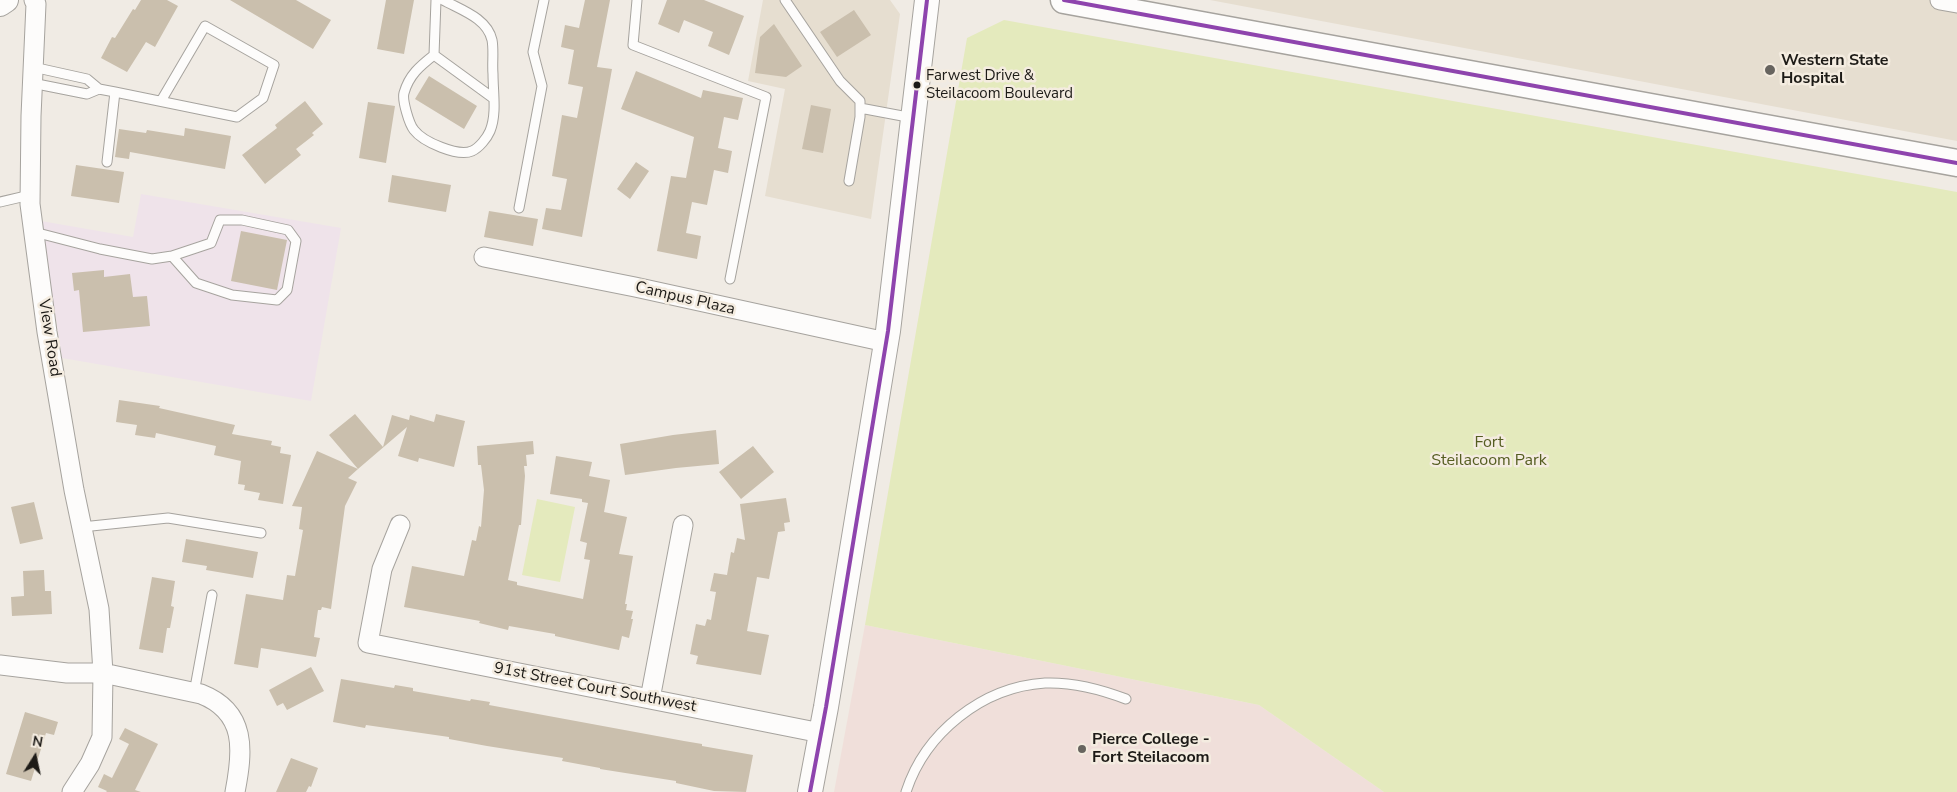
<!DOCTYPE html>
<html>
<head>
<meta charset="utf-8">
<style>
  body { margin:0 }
  #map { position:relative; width:1957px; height:792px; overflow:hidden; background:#f0ebe4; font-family:"Nunito Sans",sans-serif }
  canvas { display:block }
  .north { position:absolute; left:10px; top:732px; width:50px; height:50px; -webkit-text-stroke:4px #f4ece0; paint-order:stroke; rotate:10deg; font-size:14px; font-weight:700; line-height:20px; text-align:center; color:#1d1b17 }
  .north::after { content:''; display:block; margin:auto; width:18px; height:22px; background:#1d1b17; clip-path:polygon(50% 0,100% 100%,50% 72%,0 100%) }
</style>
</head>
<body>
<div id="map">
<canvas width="1957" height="792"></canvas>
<div class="north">N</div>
</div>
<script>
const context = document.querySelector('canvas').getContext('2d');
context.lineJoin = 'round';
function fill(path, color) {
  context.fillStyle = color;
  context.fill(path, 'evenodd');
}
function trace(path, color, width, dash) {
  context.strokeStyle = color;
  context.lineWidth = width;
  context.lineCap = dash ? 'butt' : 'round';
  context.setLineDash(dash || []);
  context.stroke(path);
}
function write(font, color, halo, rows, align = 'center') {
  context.font = font + ' "Nunito Sans",sans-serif';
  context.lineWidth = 5;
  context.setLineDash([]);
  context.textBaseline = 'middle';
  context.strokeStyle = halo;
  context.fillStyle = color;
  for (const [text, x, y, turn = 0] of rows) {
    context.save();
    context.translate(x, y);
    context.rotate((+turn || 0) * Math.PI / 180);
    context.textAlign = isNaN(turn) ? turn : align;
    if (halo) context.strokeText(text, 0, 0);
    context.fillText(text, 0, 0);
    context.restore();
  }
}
fill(new Path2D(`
  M 763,0 L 890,0 L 900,14 L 871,219 L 765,196 L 785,89 L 748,81 Z
  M 1210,0 L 1957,0 L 1957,141 Z`), '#e6ded0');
fill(new Path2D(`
  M 141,194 L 341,228 L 311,401 L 62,358 L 41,221 L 133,237 Z`), '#efe3ea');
fill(new Path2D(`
  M 865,625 L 1259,705 L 1384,792 L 834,792 Z`), '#f0dfda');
fill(new Path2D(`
  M 1004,20 L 1957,192 L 1957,792 L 1384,792 L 1259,705 L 865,625 L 967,38 Z
  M 537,499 L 575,507 L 560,582 L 522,575 Z`), '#e4eabd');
fill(new Path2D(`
  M 141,0 L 167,0 L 178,6 L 155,47 L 146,42 L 127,72 L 101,58 L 112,37 L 115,38 L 133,9 L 135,10 Z
  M 230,0 L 296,0 L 331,20 L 313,49 Z
  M 386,0 L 414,0 L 404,54 L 377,49 Z
  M 585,0 L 610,0 L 597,67 L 612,69 L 582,237 L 542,229 L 546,208 L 561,210 L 567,179 L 552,176 L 562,115 L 577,118 L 583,87 L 568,84 L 574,50 L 561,47 L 565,25 L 579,28 Z
  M 667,0 L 704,0 L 744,16 L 729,55 L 708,46 L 713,32 L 684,20 L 679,33 L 658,24 Z
  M 854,10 L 871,35 L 837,57 L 820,32 Z
  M 774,24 L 802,66 L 786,77 L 755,73 L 760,37 Z
  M 636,71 L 701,98 L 703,90 L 743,98 L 738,120 L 724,117 L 718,148 L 732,151 L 728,173 L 714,170 L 707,205 L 692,202 L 686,233 L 701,236 L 697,259 L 657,251 L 671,176 L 686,178 L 694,137 L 621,109 Z
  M 429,76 L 477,106 L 464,129 L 415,99 Z
  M 305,101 L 323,124 L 312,133 L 314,135 L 296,149 L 301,155 L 265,184 L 242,155 L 277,128 L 275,125 Z
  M 368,102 L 395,106 L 386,163 L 359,158 Z
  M 811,105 L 831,109 L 823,153 L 802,149 Z
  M 185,128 L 231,136 L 225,169 L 130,152 L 129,159 L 115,157 L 119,129 L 146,133 L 147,130 L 184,136 Z
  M 636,162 L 649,171 L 630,199 L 617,189 Z
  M 76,165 L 124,172 L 119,203 L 71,196 Z
  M 392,175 L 451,185 L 446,212 L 388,202 Z
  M 489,211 L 538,219 L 533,246 L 484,237 Z
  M 241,231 L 287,240 L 277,290 L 231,281 Z
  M 104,270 L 104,277 L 130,274 L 133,297 L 147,296 L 150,326 L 83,332 L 79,290 L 74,291 L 72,273 Z
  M 119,400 L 160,406 L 159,408 L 235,425 L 232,434 L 272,441 L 271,445 L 281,447 L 280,453 L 291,455 L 283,504 L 258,500 L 260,493 L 244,490 L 245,485 L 238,484 L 241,461 L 214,455 L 216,446 L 156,433 L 155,438 L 135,435 L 137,425 L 116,422 Z
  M 355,414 L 383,447 L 392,415 L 409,420 L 410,415 L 434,422 L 436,414 L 465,421 L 454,467 L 419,458 L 418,462 L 398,456 L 407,427 L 358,469 L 329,435 Z
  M 716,430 L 719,464 L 676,468 L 625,475 L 620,444 L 673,435 Z
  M 533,441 L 534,454 L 526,455 L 527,466 L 524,466 L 525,476 L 521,525 L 519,525 L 508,580 L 517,582 L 517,585 L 583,599 L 590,560 L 584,559 L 587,543 L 580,541 L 588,503 L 582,502 L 582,499 L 550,494 L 556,456 L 592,462 L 589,476 L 610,480 L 604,512 L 627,517 L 619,554 L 633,556 L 625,604 L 627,604 L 626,610 L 633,611 L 631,619 L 633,619 L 629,638 L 622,636 L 619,650 L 555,636 L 555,634 L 509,626 L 508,630 L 479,623 L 480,621 L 404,607 L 412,566 L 464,576 L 472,540 L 476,541 L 479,526 L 481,527 L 484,490 L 481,465 L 478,465 L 477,446 Z
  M 753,446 L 774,472 L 741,499 L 719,472 Z
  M 317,451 L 358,469 L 348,478 L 357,482 L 345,506 L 331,609 L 322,607 L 321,610 L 318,610 L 314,637 L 320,638 L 316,657 L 261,648 L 258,668 L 234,664 L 246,594 L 283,600 L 287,575 L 295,576 L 303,530 L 299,529 L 302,507 L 292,506 Z
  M 786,498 L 790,522 L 784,523 L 785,531 L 778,532 L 769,579 L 757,577 L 747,631 L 769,635 L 761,675 L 696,664 L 698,656 L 690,654 L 696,624 L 705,626 L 707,619 L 711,620 L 716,592 L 710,591 L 714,573 L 727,575 L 731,552 L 734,553 L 737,538 L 745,540 L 740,504 Z
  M 34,502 L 43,539 L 20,544 L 11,507 Z
  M 186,539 L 258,552 L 253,578 L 206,570 L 207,566 L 182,562 Z
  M 44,570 L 45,591 L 51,591 L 52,614 L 12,616 L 11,597 L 24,596 L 23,571 Z
  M 152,577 L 175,581 L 171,606 L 174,607 L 170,628 L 167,628 L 163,653 L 139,649 Z
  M 311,667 L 324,691 L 287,710 L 283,703 L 277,706 L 269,690 Z
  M 341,679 L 394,688 L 395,685 L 413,688 L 413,691 L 470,701 L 471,699 L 490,702 L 489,705 L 684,741 L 702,744 L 702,746 L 753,755 L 746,792 L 714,791 L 676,783 L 676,781 L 600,769 L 600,768 L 562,761 L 563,758 L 487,746 L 449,739 L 449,737 L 366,725 L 365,728 L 333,722 Z
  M 25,712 L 58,722 L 54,735 L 46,733 L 31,781 L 6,774 Z
  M 125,728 L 158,744 L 135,790 L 141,792 L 106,792 L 107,791 L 98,787 L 104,774 L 112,778 L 129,744 L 119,739 Z
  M 291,758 L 318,768 L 311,787 L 309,786 L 306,792 L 276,792 Z`), '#cabfad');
const service = new Path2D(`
  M 436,0 L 434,55 C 420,66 409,75 404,93 C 402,100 409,124 414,130 C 423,142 458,157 472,151 C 479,148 487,138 490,131 C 497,114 493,92 493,74 C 492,64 494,50 492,40 C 487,18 461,10 443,0
  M 637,0 L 633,45 L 766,97 L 730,279
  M 785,0 L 840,81 L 860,101 L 860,117 L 849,181
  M 434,55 L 493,98
  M 32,83 L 87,94 L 99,89 L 87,79 L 33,67
  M 99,89 L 115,92 L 237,117 L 263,98 L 274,65 L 205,26 L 161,101
  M 860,108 L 913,118
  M 107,162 L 115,92
  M 0,202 L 30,195
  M 519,208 L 542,86 L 533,52 L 544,0
  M 34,232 L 100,249 L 152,259 L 172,256 L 211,243 L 220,220 L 242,220 L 288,230 L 296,241 L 287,290 L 277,300 L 232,295 L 196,283 L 172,256
  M 82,527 L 168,518 L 261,533
  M 194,693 L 212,595
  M 906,792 C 925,733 982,687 1045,683 C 1073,682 1100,689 1126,699`);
const minor = new Path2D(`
  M 34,0 L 36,4 L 31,116 L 30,204 L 47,332 L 74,490 L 99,609 L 103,673 L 102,737 L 90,764 L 72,792
  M 1940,0 L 1957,3
  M 484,257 L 635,287 L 886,342
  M 400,525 L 382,569 L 368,643 L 821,733
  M 0,665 L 67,673 L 103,673 L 201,694 C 247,712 243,751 235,792
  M 650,699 L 683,525`);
const tertiary = new Path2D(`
  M 0,4 L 6,0
  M 810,792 L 826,707 L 888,331 L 927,0`);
const secondary = new Path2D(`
  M 1064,0 L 1957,163`);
trace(service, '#a6a39e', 11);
trace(minor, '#a6a39e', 21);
trace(tertiary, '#a6a39e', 26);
trace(secondary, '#a6a39e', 29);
trace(service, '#fdfcfb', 9);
trace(minor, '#fdfcfb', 19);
trace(tertiary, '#fdfcfb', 24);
trace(secondary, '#fdfcfb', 26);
trace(new Path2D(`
  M 1064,0 L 1957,163
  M 810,792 L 826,707 L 888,331 L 927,0`), '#8e44ad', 4);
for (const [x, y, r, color] of [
  [1770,70,6,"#67645f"],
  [917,85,4.5,"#1d1b17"],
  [1082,749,5,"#67645f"]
]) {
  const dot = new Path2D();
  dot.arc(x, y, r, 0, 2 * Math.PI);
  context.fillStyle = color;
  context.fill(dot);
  trace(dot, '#f4ece0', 2);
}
write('15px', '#1d1b17', '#f4ece0', [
  ["Farwest Drive &",926,76],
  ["Steilacoom Boulevard",926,94]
], 'left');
write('bold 16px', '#1d1b17', '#f4ece0', [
  ["Western State",1781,61],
  ["Hospital",1781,79],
  ["Pierce College -",1092,740],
  ["Fort Steilacoom",1092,758]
], 'left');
write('16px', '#1d1b17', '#f4ece0', [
  ["Campus Plaza",685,299,13],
  ["View Road",49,338,81],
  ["91st Street Court Southwest",595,688,11]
]);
write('16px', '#555d21', '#f4ece0', [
  ["Fort",1489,443],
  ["Steilacoom Park",1489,461]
]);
</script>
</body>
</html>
